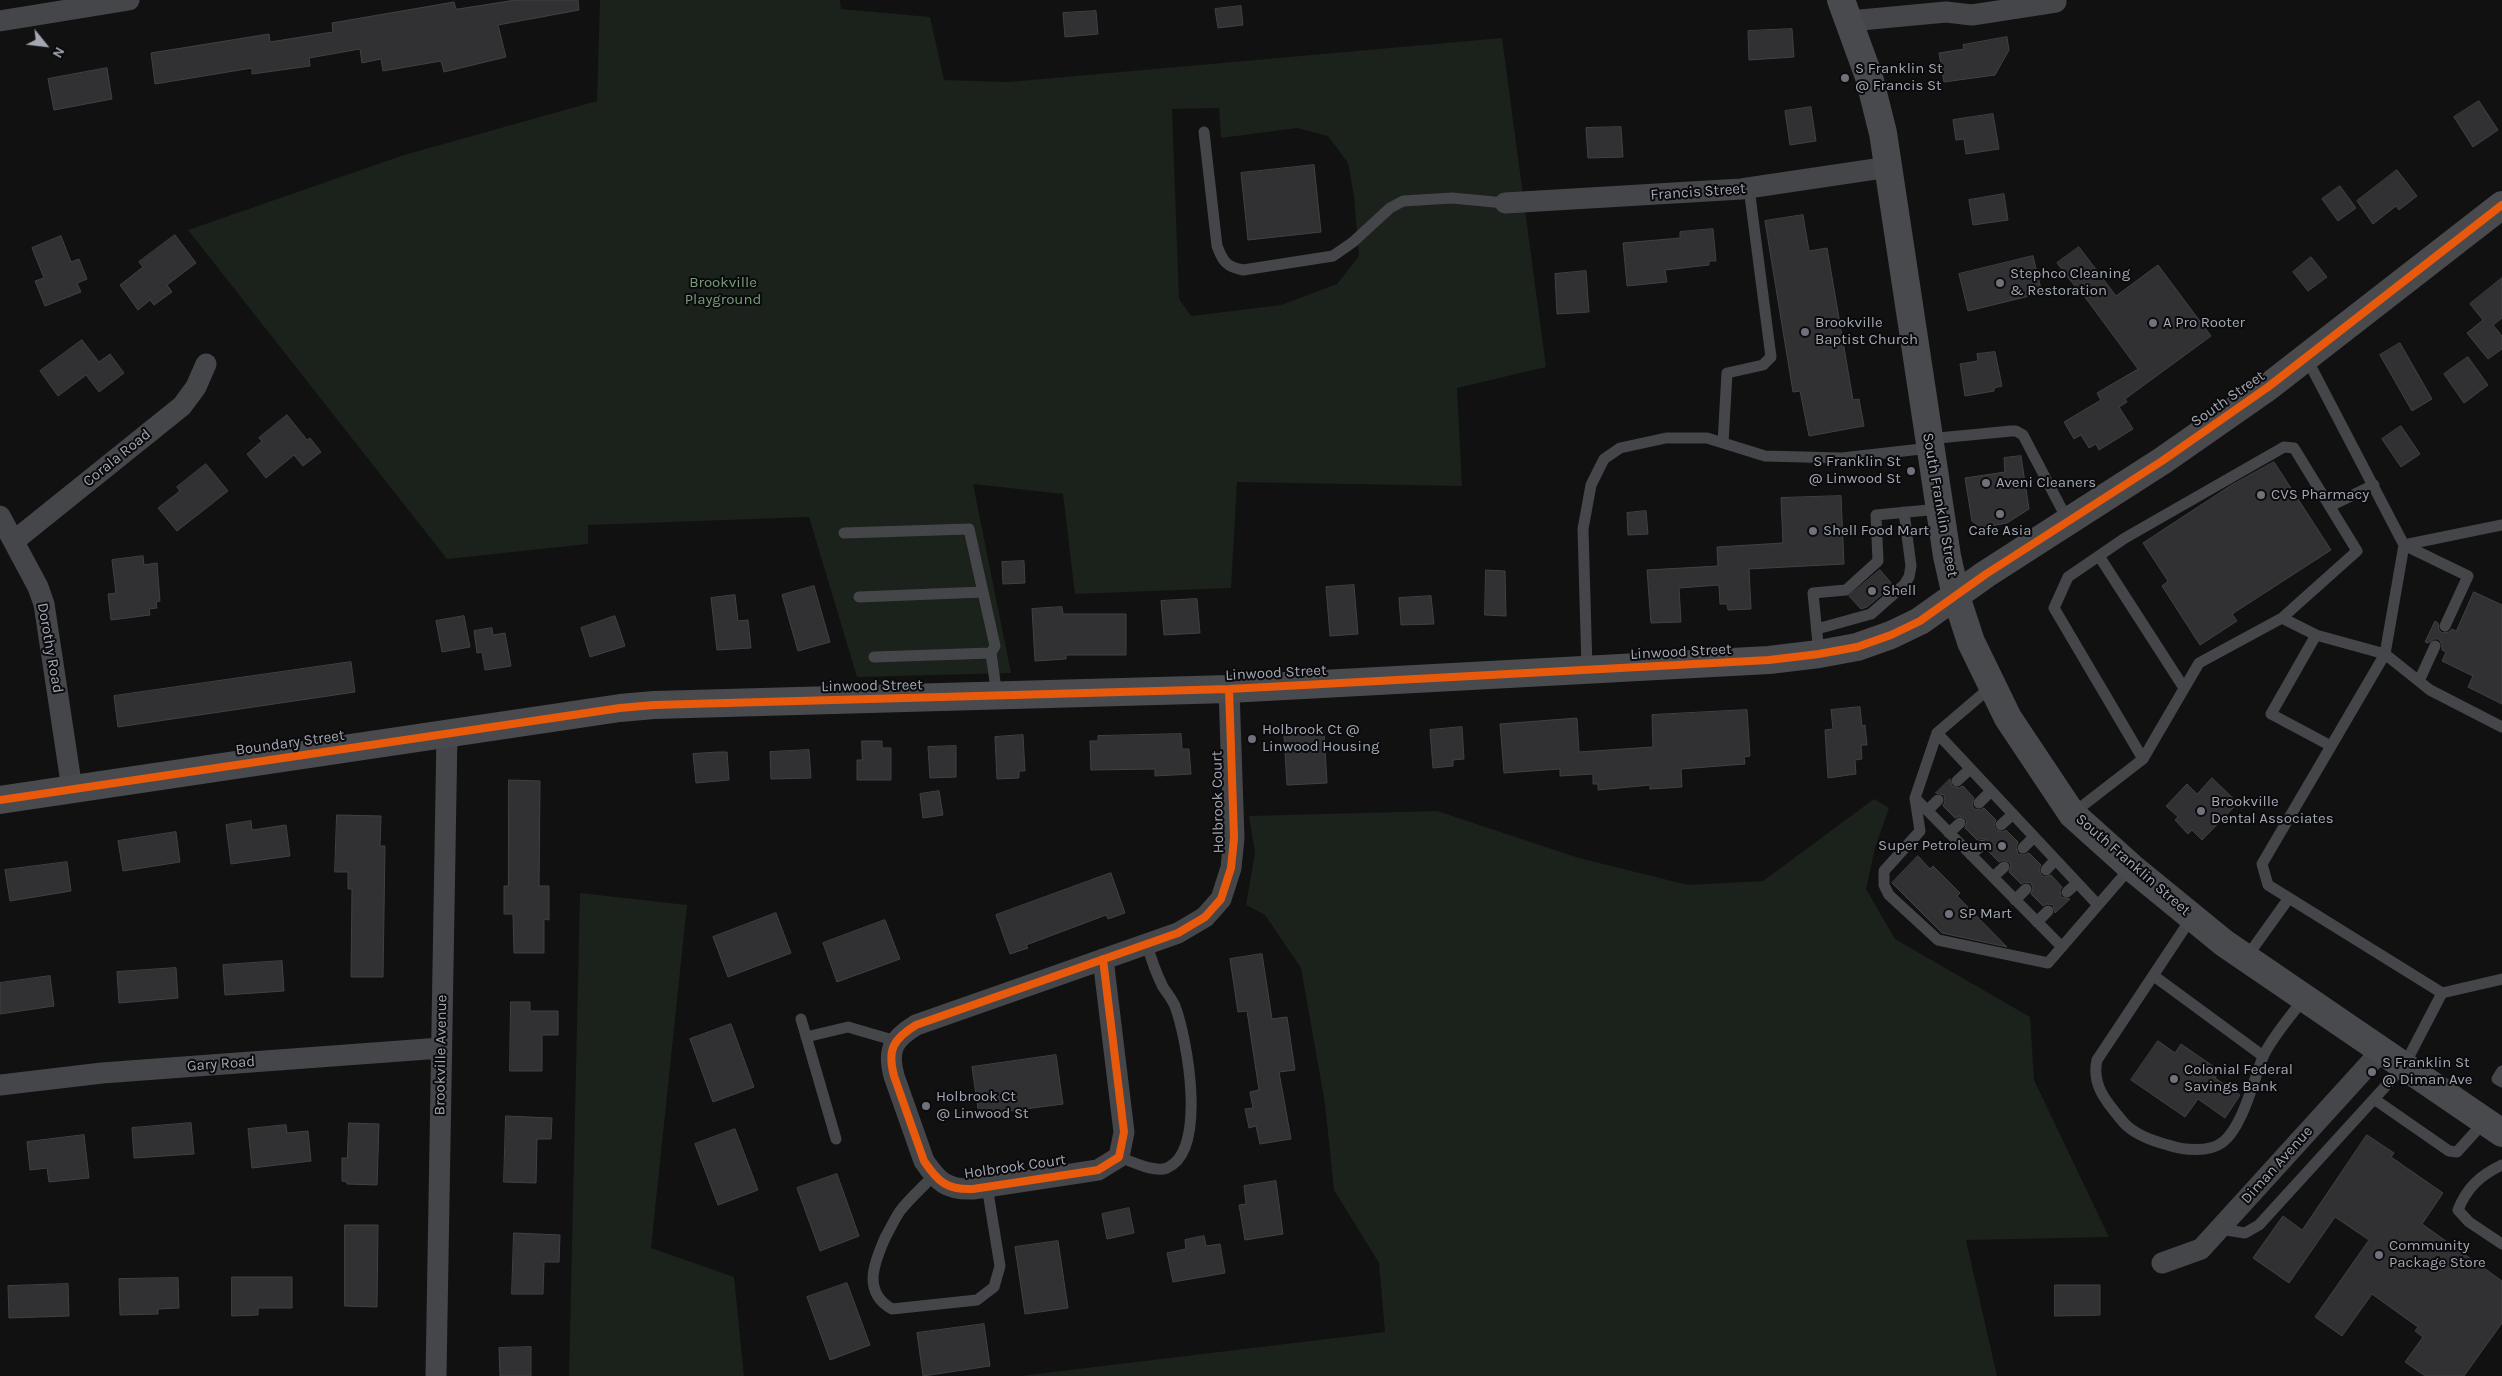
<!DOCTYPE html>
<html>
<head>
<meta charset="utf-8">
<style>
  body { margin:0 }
  #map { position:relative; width:2502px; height:1376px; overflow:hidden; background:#111; font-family:Karla,sans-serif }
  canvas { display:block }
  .north { position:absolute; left:20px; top:20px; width:50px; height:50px; -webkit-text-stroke:4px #0b0b0d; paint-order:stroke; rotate:119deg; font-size:14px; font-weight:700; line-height:20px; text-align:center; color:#a2a7b2 }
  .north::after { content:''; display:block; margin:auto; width:18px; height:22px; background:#a2a7b2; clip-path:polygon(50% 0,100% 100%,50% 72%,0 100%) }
</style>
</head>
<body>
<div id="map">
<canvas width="2502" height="1376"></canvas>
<div class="north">N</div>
</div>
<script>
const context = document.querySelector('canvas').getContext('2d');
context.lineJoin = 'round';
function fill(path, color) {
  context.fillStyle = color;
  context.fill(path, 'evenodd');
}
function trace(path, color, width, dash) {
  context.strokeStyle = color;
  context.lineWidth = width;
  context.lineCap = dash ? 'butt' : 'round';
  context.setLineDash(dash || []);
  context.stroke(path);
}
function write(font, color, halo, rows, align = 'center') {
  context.font = font + ' Karla,sans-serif';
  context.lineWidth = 4;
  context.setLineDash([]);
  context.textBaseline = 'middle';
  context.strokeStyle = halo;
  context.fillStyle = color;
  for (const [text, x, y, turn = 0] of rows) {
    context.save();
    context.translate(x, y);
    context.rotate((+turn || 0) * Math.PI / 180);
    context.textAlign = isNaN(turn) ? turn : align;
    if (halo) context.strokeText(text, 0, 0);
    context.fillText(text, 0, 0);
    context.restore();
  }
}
fill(new Path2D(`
  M 600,0 L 840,0 L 841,9 L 930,17 L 944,80 L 1009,82 L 1502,38 L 1546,367 L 1457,388 L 1462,486 L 1237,482 L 1231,588 L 1075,594 L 1063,494 L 973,484 L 1011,673 L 857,677 L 809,517 L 588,525 L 588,544 L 447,559 L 188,230 L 404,155 L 597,101 ZM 1219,108 L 1221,138 L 1297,128 L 1328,136 L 1348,163 L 1354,196 L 1359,256 L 1337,284 L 1281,305 L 1191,316 L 1179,299 L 1172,109 Z
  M 1874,799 L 1889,808 L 1875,848 L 1866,889 L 1895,939 L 2030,1017 L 2034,1080 L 2109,1237 L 1966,1240 L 1997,1376 L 1020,1376 L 1385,1332 L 1379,1263 L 1334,1190 L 1325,1104 L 1301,968 L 1265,915 L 1246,905 L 1255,853 L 1249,816 L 1437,811 L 1579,858 L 1688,885 L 1763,881 Z
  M 580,893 L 687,905 L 651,1248 L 734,1277 L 744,1376 L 569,1376 Z`), '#1b211b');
const building = new Path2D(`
  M 516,0 L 578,0 L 579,10 L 498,25 L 506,57 L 444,72 L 441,61 L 383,71 L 381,59 L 362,63 L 360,49 L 309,58 L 310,66 L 252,74 L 252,68 L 155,84 L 151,53 L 269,34 L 270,42 L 333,32 L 332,23 L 454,2 L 456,9 Z
  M 1241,6 L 1243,25 L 1218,28 L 1215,9 Z
  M 1096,11 L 1098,34 L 1065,37 L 1063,13 Z
  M 1792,29 L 1794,57 L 1749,60 L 1748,31 Z
  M 2007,37 L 2009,50 L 1995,75 L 1944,82 L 1939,53 L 1964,49 L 1963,45 Z
  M 107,68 L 112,99 L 54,110 L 48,79 Z
  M 2479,101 L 2498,130 L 2473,147 L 2454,117 Z
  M 1811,107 L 1816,141 L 1790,145 L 1785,111 Z
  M 1993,114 L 1999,149 L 1966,154 L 1964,139 L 1956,140 L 1953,120 Z
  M 1621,127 L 1623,157 L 1588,158 L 1586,128 Z
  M 1314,165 L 1321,232 L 1248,240 L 1241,173 Z
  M 2397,170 L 2417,196 L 2399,210 L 2396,206 L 2373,224 L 2357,201 Z
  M 2340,186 L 2356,208 L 2338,221 L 2322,199 Z
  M 2004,194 L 2008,220 L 1973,225 L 1969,200 Z
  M 1803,215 L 1809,251 L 1827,248 L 1853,400 L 1859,399 L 1864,426 L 1809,436 L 1800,391 L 1793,392 L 1765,221 Z
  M 1713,229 L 1716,261 L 1709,261 L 1709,265 L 1665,270 L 1667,282 L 1627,286 L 1623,243 L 1680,238 L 1680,232 Z
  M 175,235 L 196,263 L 167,285 L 172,292 L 154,305 L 150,300 L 138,310 L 120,285 L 143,267 L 139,262 Z
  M 61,236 L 71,262 L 79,259 L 87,279 L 77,283 L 81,292 L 45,306 L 35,281 L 44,278 L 32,248 Z
  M 2079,247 L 2116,296 L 2158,265 L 2211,336 L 2125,399 L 2127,402 L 2119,407 L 2133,429 L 2099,450 L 2096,444 L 2089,448 L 2081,435 L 2074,439 L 2064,422 L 2101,400 L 2097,393 L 2138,369 L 2079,289 L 2078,290 L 2057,263 Z
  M 2033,256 L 2042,293 L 1968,311 L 1959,274 Z
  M 2311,257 L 2327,277 L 2308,291 L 2293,272 Z
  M 1586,271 L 1589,312 L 1557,314 L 1555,274 Z
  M 2502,278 L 2502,318 L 2493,325 L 2502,336 L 2502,349 L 2488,359 L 2467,333 L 2483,320 L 2470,304 Z
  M 82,340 L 99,362 L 110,354 L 124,373 L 99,392 L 86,375 L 58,396 L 40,371 Z
  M 2400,343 L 2432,399 L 2412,411 L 2380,355 Z
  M 1995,352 L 2002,386 L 1994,388 L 1994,391 L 1965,396 L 1960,364 L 1978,361 L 1977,354 Z
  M 2468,357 L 2488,385 L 2464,403 L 2444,374 Z
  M 287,415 L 307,440 L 310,438 L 321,452 L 303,466 L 294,455 L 266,478 L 247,454 L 262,441 L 259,438 Z
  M 2401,426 L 2420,454 L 2401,467 L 2382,439 Z
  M 2021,456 L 2029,509 L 2007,523 L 1981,528 L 1972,521 L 1965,478 L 2005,472 L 2004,458 Z
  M 2274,462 L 2331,550 L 2232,614 L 2237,621 L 2200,645 L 2162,586 L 2168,581 L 2143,543 L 2230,486 Z
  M 206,464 L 228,491 L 177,531 L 158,508 L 180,491 L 177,487 Z
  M 1841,496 L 1844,564 L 1749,569 L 1751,609 L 1728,610 L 1727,604 L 1720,604 L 1719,585 L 1679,588 L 1681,622 L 1651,623 L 1647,570 L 1718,566 L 1717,547 L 1783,543 L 1781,498 Z
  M 1646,511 L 1648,534 L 1628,535 L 1627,513 Z
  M 143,556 L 144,565 L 157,563 L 160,601 L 156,602 L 157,608 L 149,609 L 150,615 L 111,620 L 108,594 L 116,593 L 112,560 Z
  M 1024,561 L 1025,583 L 1003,584 L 1002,562 Z
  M 1486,570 L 1505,571 L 1506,616 L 1485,615 Z
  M 1880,570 L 1893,585 L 1867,607 L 1861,609 L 1849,596 Z
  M 1354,585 L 1358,634 L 1330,636 L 1326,587 Z
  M 814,586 L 830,642 L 798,651 L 782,595 Z
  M 2474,592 L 2502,605 L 2502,704 L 2468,687 L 2473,676 L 2442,661 L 2446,652 L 2442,650 L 2442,645 L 2439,639 L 2434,639 L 2428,643 L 2425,642 L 2435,621 L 2438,623 L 2439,630 L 2442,633 L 2449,632 L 2452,629 L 2456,631 Z
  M 735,595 L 738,621 L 748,620 L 751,648 L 717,650 L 711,598 Z
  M 1431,596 L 1434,624 L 1401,625 L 1399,598 Z
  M 1197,599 L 1200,633 L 1164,635 L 1161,601 Z
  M 1062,607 L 1063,614 L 1126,614 L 1126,655 L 1066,655 L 1066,659 L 1035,661 L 1032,609 Z
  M 464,616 L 470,647 L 442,652 L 436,621 Z
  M 615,616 L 625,646 L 590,657 L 581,628 Z
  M 492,628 L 493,635 L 505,633 L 511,666 L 485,670 L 482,652 L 477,653 L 474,631 Z
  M 351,662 L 355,692 L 118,727 L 114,696 Z
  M 1860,707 L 1862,726 L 1865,725 L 1867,745 L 1861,745 L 1862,759 L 1855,760 L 1856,774 L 1828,778 L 1825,730 L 1833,729 L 1831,710 Z
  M 1747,710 L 1750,756 L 1744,757 L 1745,764 L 1681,769 L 1682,787 L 1650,789 L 1650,785 L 1598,790 L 1598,784 L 1593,784 L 1593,774 L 1560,776 L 1560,769 L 1504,773 L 1500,724 L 1577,718 L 1579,752 L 1653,747 L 1652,715 Z
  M 1462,727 L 1464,759 L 1453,760 L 1453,766 L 1433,768 L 1430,730 Z
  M 1324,732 L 1327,783 L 1287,785 L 1284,735 Z
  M 1181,734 L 1182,749 L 1189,749 L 1191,774 L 1155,776 L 1155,769 L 1091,770 L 1090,741 L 1098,741 L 1098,736 Z
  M 1023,735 L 1025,771 L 1019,771 L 1019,778 L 997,779 L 995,737 Z
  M 862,741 L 882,741 L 882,748 L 891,748 L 891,780 L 857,780 L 857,760 L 862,760 Z
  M 956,746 L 956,777 L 930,778 L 928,747 Z
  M 809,750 L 811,778 L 771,779 L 770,752 Z
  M 718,752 L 727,752 L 729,780 L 696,783 L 693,754 Z
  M 2212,778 L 2238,803 L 2202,840 L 2192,830 L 2188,834 L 2175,820 L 2178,817 L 2166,806 L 2187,784 L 2197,794 Z
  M 1950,779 L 1952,786 L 1958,788 L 1963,786 L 1974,798 L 1972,804 L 1974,809 L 1980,810 L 1984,808 L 1996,820 L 1994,826 L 1996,830 L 2002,832 L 2006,830 L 2018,842 L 2016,847 L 2018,854 L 2024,855 L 2029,853 L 2041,865 L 2039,869 L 2041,875 L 2045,877 L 2051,875 L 2062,887 L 2060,890 L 2061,897 L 2070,899 L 2055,913 L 2053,905 L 2047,904 L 2043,906 L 2031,894 L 2033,888 L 2031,883 L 2025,882 L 2021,884 L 2009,872 L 2011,866 L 2009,862 L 2003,860 L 1999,862 L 1987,850 L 1989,844 L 1987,840 L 1981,838 L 1977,840 L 1965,828 L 1967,822 L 1965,818 L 1959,816 L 1955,818 L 1943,806 L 1945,801 L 1944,795 L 1936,793 Z
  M 509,780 L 540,781 L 539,886 L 549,886 L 549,920 L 544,919 L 544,953 L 514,953 L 513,914 L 504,914 L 504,886 L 508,886 Z
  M 939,791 L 943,815 L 923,818 L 920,794 Z
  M 337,815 L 381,816 L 380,846 L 385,846 L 383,977 L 351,977 L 352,889 L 348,889 L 348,872 L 335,872 Z
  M 251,821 L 252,830 L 286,825 L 290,856 L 231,864 L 226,825 Z
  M 176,832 L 180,862 L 123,871 L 118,841 Z
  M 1918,856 L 1930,869 L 1933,866 L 1960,893 L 1957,896 L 2007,947 L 1942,933 L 1892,883 Z
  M 67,862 L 71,891 L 10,901 L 5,870 Z
  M 1111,873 L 1125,913 L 1108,919 L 1106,915 L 1026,945 L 1028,948 L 1010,954 L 996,915 Z
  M 776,913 L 791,953 L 728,977 L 713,937 Z
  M 885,920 L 900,959 L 837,982 L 823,943 Z
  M 1262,954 L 1272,1019 L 1287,1017 L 1295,1070 L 1279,1072 L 1291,1139 L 1260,1144 L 1256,1126 L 1249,1128 L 1245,1109 L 1253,1108 L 1250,1092 L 1259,1090 L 1247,1011 L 1238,1012 L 1230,959 Z
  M 282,961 L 284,991 L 225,995 L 223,965 Z
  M 176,968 L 178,998 L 119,1003 L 117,972 Z
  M 50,976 L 54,1006 L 0,1014 L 0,983 Z
  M 511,1002 L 530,1002 L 530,1011 L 558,1011 L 558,1035 L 542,1035 L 542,1071 L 510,1071 Z
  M 731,1024 L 754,1087 L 713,1102 L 690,1039 Z
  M 2158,1041 L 2175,1053 L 2181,1044 L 2220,1071 L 2215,1078 L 2240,1095 L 2225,1118 L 2198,1099 L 2185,1117 L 2131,1080 Z
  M 1056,1055 L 1063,1104 L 979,1115 L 972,1067 Z
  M 506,1116 L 552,1118 L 551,1139 L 537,1139 L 536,1183 L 504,1182 Z
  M 191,1123 L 194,1154 L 134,1158 L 132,1128 Z
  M 349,1123 L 379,1124 L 377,1185 L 347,1184 L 347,1182 L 342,1181 L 342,1158 L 347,1158 Z
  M 286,1125 L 287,1133 L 308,1131 L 311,1161 L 252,1168 L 248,1129 Z
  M 735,1129 L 758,1190 L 718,1205 L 695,1144 Z
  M 84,1135 L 89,1178 L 49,1182 L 47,1168 L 30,1170 L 27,1142 Z
  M 2367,1135 L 2394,1153 L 2391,1157 L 2443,1193 L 2422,1224 L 2502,1281 L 2502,1323 L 2464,1376 L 2425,1376 L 2405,1362 L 2423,1337 L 2415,1331 L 2418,1327 L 2372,1294 L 2342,1336 L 2315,1317 L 2369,1240 L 2335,1217 L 2289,1283 L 2253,1258 L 2283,1216 L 2302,1230 Z
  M 837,1174 L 859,1236 L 820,1251 L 797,1188 Z
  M 1276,1181 L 1283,1234 L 1245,1240 L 1239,1205 L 1246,1204 L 1244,1186 Z
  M 1129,1208 L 1134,1233 L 1107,1239 L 1102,1214 Z
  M 345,1225 L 378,1225 L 377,1307 L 345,1306 Z
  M 514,1233 L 560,1235 L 559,1262 L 544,1262 L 543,1294 L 512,1294 Z
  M 1204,1236 L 1206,1246 L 1220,1244 L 1225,1273 L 1173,1282 L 1167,1253 L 1186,1249 L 1185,1240 Z
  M 1058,1241 L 1068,1308 L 1025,1314 L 1015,1247 Z
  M 232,1277 L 292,1277 L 292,1308 L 258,1308 L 258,1315 L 232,1316 Z
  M 178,1278 L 179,1308 L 158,1309 L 158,1314 L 120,1315 L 119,1279 Z
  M 847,1283 L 870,1345 L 830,1360 L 807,1297 Z
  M 68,1284 L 69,1316 L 9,1318 L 8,1286 Z
  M 2055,1285 L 2100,1285 L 2100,1315 L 2055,1316 Z
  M 984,1324 L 990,1366 L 923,1376 L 917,1333 Z
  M 531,1347 L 531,1376 L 500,1376 L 499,1348 Z`);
fill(building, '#313133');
trace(building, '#404144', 1);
trace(new Path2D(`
  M 1204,132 L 1217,246 C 1223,262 1227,267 1243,270 L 1333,256 L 1353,242 L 1390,208 L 1403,201 L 1452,198 L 1505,203
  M 2307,359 L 2404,545 L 2385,654 L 2262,864 L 2268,885 L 2442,993 L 2502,979
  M 1928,439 L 2011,431 L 2016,431 L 2023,435 L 2068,521
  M 1723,443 L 1727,373 L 1763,365 L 1771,357 L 1749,188
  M 2330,506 L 2374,485
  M 844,533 L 969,529 L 995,646 L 991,653 L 997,696
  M 2404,545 L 2468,576 L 2445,626
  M 2404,545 L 2502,525
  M 2099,556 L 2184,688
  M 859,597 L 983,592
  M 2282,618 L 2316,635 L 2385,654 L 2430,690 L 2502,727
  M 1817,629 L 1871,614 L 1904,585 L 1909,577 L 1911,566 L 1904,512
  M 2316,635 L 2271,714 L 2331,746
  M 1819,654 L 1813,593 L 1846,590 L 1878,561 L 1876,515 L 1939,509
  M 874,657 L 991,653
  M 1587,669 L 1583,529 L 1591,485 L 1604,459 L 1620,448 L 1666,438 L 1707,438 L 1765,456 L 1842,458 L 1930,448
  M 2419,681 L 2435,646
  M 1992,686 L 1937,733 L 1915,798 L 1920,831 L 1884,871 L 1884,885 L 1889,895 L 1938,940 L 2048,963 L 2131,867
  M 1937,733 L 2098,905
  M 1957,781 L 1970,769
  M 1915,798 L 2062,947
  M 1979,803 L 1991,791
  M 1928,810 L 1938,800
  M 2072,814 L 2143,759 L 2199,663 L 2282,618 L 2357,551 L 2294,448 L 2284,447 L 2125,538 L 2068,577 L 2054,608 L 2143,759
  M 2001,825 L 2013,814
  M 1949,833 L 1960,823
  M 2023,848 L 2034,837
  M 1971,855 L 1982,845
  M 2046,870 L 2055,860
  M 1993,877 L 2004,867
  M 2067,892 L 2077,883
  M 2015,900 L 2026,889
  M 2192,917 L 2097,1060 C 2091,1086 2108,1104 2124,1123 C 2135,1135 2153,1141 2168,1145 C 2182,1150 2209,1153 2223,1142 C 2243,1126 2253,1081 2263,1057 C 2271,1038 2292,1015 2304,998
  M 2037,922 L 2048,911
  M 2246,958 L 2289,898
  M 2154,976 L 2263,1056
  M 801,1019 L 836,1139
  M 806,1037 L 848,1027 L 896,1041
  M 2502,1071 L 2497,1079 L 2502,1082
  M 2374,1099 L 2449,1151 L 2457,1152 L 2485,1121
  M 1119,1157 C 1131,1161 1154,1173 1167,1168 C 1208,1151 1187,1038 1175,1006 C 1172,999 1167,993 1163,987 C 1156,973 1151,959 1147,944
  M 2502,1165 C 2481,1175 2467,1187 2458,1210 L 2469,1222 L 2502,1244
  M 934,1175 C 923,1187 910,1198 900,1211 C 894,1220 890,1229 885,1238 C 874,1263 862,1292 892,1309 L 977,1300 L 994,1287 L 1000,1266 L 987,1186
  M 2220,1229 L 2245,1233 L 2259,1225 L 2404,1066 L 2442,993`), '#45464a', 11);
trace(new Path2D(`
  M 0,21 L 129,0
  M 1850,21 L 1946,12 L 1972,15 L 2056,2
  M 1505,203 L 1741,189 L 1889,167
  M 0,516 L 38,587 L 44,604 L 72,789
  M 14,541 L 182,406 L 196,387 L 206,364
  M 1103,959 L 1124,1132 L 1119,1157 L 1098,1170 L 973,1189 C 947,1190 938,1182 924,1161 L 894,1076 C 887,1050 893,1039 916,1025 L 1178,933 L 1205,917 L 1221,899 L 1231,868 L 1234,838 L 1229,689
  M 0,1085 L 102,1073 L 441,1048
  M 2162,1263 L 2201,1249 L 2382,1050
  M 436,1376 L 447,734`), '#45464a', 21);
trace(new Path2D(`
  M 1841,0 L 1869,77 L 1883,133 L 1947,556 L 1956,596 L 1971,642 L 2008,718 L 2072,814 L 2131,867 L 2224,943 L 2502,1133
  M 0,800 L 620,708 L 654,705 L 1229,689 L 1769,660 L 1819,654 L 1857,647 L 1891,635 L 1920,621 L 1986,574 L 2162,461 L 2268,387 L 2502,205`), '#494a4e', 28);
trace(new Path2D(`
  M 0,800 L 620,708 L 654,705 L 1229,689 L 1769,660 L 1819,654 L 1857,647 L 1891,635 L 1920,621 L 1986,574 L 2162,461 L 2268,387 L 2502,205
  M 1103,959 L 1124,1132 L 1119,1157 L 1098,1170 L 973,1189 C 947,1190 938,1182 924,1161 L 894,1076 C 887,1050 893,1039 916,1025 L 1178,933 L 1205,917 L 1221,899 L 1231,868 L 1234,838 L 1229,689`), '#e8590c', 8);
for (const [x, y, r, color] of [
  [1845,78,5,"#6f727a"],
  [2000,283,5,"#6f727a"],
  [2153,323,5,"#6f727a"],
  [1805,332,5,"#6f727a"],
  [1911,471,5,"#6f727a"],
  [1986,483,5,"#6f727a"],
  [2261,495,5,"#6f727a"],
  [2000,514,5,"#6f727a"],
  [1813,531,5,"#6f727a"],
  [1872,591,5,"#6f727a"],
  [1252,739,5,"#6f727a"],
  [2201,811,5,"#6f727a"],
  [2002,846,5,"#6f727a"],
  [1949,914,5,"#6f727a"],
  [2372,1072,5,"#6f727a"],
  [2174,1079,5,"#6f727a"],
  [926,1106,5,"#6f727a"],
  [2379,1255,5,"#6f727a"]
]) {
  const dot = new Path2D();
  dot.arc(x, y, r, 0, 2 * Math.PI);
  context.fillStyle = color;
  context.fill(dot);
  trace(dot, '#0b0b0d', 2);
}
write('15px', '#a2a7b2', '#0b0b0d', [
  ["S Franklin St",1855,69],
  ["@ Francis St",1855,86],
  ["Stephco Cleaning",2010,274],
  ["& Restoration",2010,291],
  ["Brookville",1815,323],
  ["Baptist Church",1815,340],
  ["A Pro Rooter",2163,323],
  ["S Franklin St",1901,462,"right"],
  ["@ Linwood St",1901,479,"right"],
  ["Aveni Cleaners",1996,483],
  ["CVS Pharmacy",2271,495],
  ["Shell Food Mart",1823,531],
  ["Cafe Asia",2000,531,"center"],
  ["Shell",1882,591],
  ["Holbrook Ct @",1262,730],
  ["Linwood Housing",1262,747],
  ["Brookville",2211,802],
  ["Dental Associates",2211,819],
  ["Super Petroleum",1992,846,"right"],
  ["SP Mart",1959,914],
  ["S Franklin St",2382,1063],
  ["@ Diman Ave",2382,1080],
  ["Colonial Federal",2184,1070],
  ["Savings Bank",2184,1087],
  ["Holbrook Ct",936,1097],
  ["@ Linwood St",936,1114],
  ["Community",2389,1246],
  ["Package Store",2389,1263]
], 'left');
write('15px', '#a2a7b2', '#0b0b0d', [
  ["Francis Street",1698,192,-4],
  ["South Street",2228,399,-35],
  ["Corala Road",117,458,-39],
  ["South Franklin Street",1940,505,80],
  ["Dorothy Road",50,648,80],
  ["Linwood Street",1681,652,-3],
  ["Linwood Street",1276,673,-3],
  ["Linwood Street",872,686,-1],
  ["Boundary Street",290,743,-8],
  ["Holbrook Court",1218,802,-91],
  ["South Franklin Street",2133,865,41],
  ["Brookville Avenue",441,1055,-89],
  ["Gary Road",221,1064,-4],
  ["Diman Avenue",2277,1165,-48],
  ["Holbrook Court",1015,1167,-8]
]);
write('15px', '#799d7a', '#0b0b0d', [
  ["Brookville",723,283],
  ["Playground",723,300]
]);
</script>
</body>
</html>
